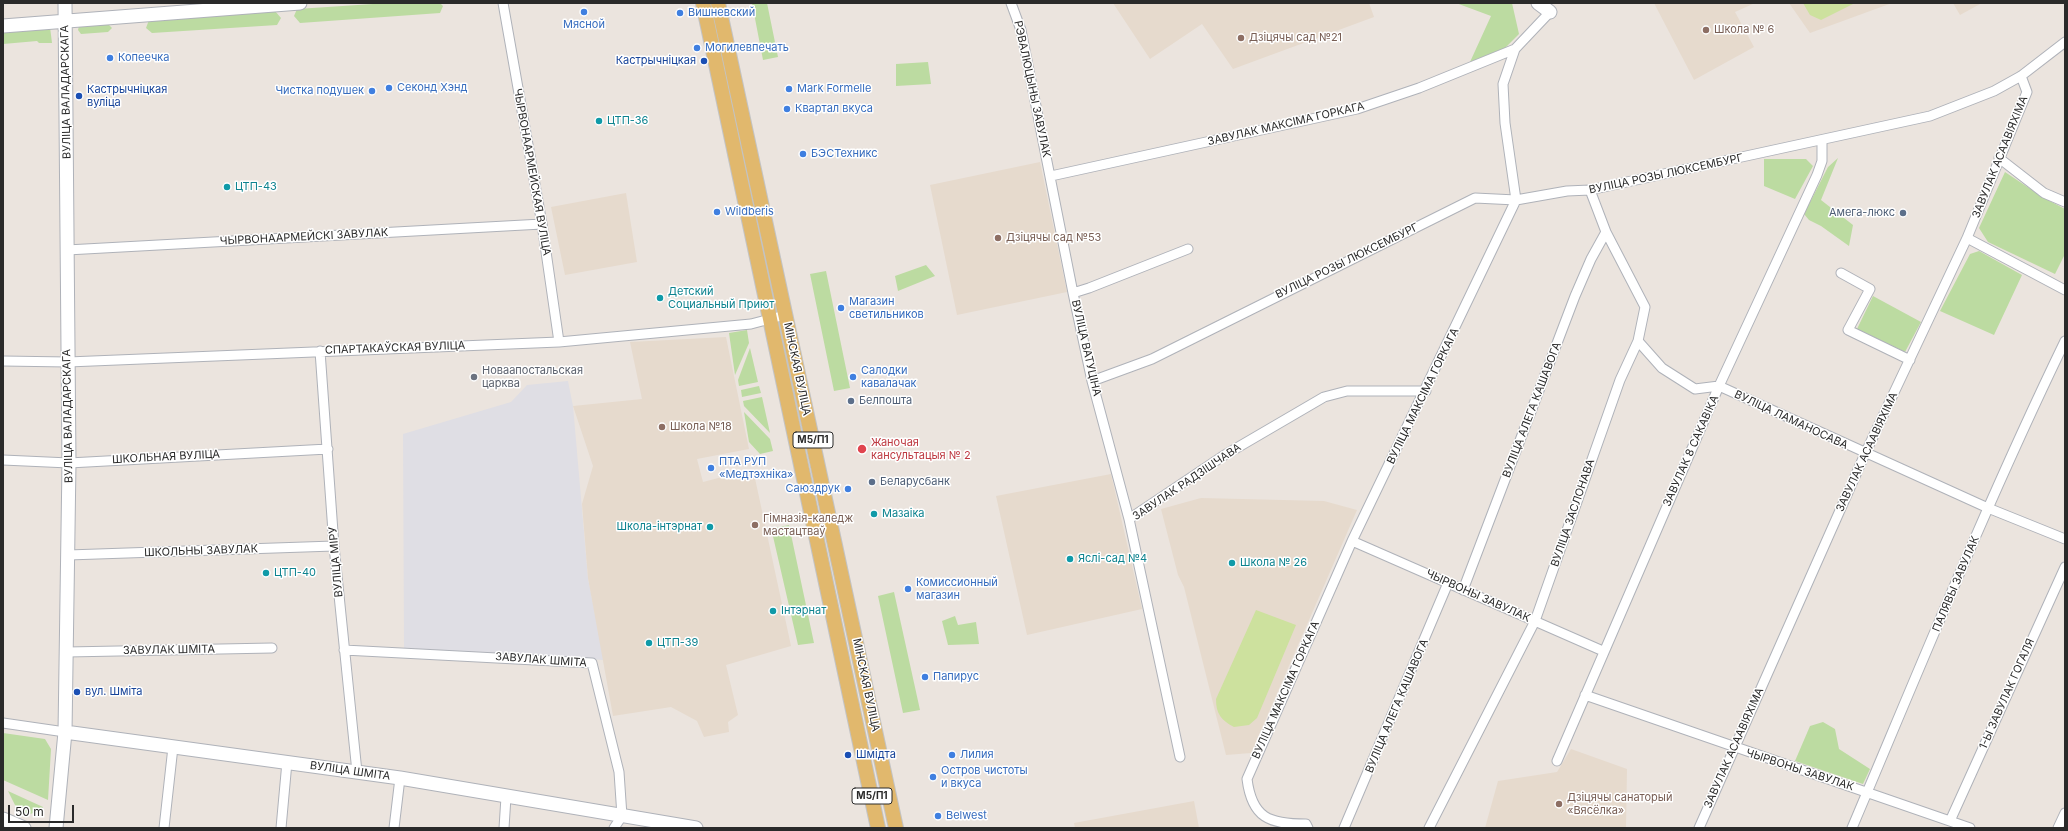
<!DOCTYPE html>
<html>
<head>
<meta charset="utf-8">
<style>
  body { margin:0 }
  #map { position:relative; width:2068px; height:831px; overflow:hidden; background:#ebe4de; font-family:Inter,sans-serif }
  canvas { display:block }
  .frame { position:absolute; inset:0; border:4px solid #2a2a2a; pointer-events:none }
  .scale { position:absolute; left:8px; top:805px; width:66px; height:18px; box-sizing:border-box; border:2px solid #2a2a2a; border-top:0; padding-left:5px; font-size:12px; line-height:14px; white-space:nowrap; color:#2a2a2a; -webkit-text-stroke:3px #fff; paint-order:stroke }
</style>
</head>
<body>
<div id="map">
<canvas width="2068" height="831"></canvas>
<div class="frame"></div>
<div class="scale">50 m</div>
</div>
<script>
const context = document.querySelector('canvas').getContext('2d');
context.lineJoin = 'round';
function fill(path, color) {
  context.fillStyle = color;
  context.fill(path, 'evenodd');
}
function trace(path, color, width, dash) {
  context.strokeStyle = color;
  context.lineWidth = width;
  context.lineCap = dash ? 'butt' : 'round';
  context.setLineDash(dash || []);
  context.stroke(path);
}
function write(font, color, halo, rows, align = 'center') {
  context.font = font + ' Inter,sans-serif';
  context.lineWidth = 3;
  context.setLineDash([]);
  context.textBaseline = 'middle';
  context.strokeStyle = halo;
  context.fillStyle = color;
  for (const [text, x, y, turn = 0] of rows) {
    context.save();
    context.translate(x, y);
    context.rotate((+turn || 0) * Math.PI / 180);
    context.textAlign = isNaN(turn) ? turn : align;
    if (halo) context.strokeText(text, 0, 0);
    context.fillText(text, 0, 0);
    context.restore();
  }
}
fill(new Path2D(`
  M 568,381 L 573,406 L 588,578 L 604,660 L 404,648 L 403,434 L 511,402 L 527,385 Z`), '#dfdee4');
fill(new Path2D(`
  M 1113,3 L 1369,3 L 1374,17 L 1233,69 L 1202,24 L 1150,59 Z
  M 1654,3 L 1755,3 L 1735,12 L 1754,47 L 1694,80 Z
  M 1789,3 L 1892,3 L 1810,33 Z
  M 1953,3 L 1982,3 L 1960,15 Z
  M 1040,162 L 1067,292 L 957,315 L 930,185 Z
  M 626,193 L 637,262 L 565,275 L 551,207 Z
  M 726,337 L 749,449 L 697,459 L 703,482 L 753,469 L 791,646 L 726,665 L 738,715 L 728,722 L 729,732 L 704,737 L 697,721 L 671,707 L 613,716 L 588,578 L 582,504 L 593,466 L 573,406 L 642,399 L 630,342 Z
  M 1111,474 L 1142,609 L 1027,635 L 996,496 Z
  M 1201,498 L 1324,501 L 1357,510 L 1251,753 L 1226,755 L 1184,587 L 1178,575 L 1161,509 Z
  M 1571,749 L 1627,769 L 1626,828 L 1485,828 L 1498,781 L 1557,772 Z
  M 1194,801 L 1199,828 L 1075,828 L 1074,823 Z`), '#e6dacd');
fill(new Path2D(`
  M 388,3 L 440,3 L 443,6 L 440,13 L 300,23 L 294,16 L 297,9 Z
  M 752,3 L 767,3 L 778,57 L 763,60 Z
  M 1456,3 L 1512,3 L 1519,34 L 1505,48 L 1470,62 L 1491,16 Z
  M 275,11 L 281,18 L 277,25 L 152,33 L 146,28 L 149,20 Z
  M 108,24 L 112,28 L 108,32 L 81,34 L 78,30 L 79,26 Z
  M 50,27 L 52,43 L 39,43 L 37,41 L 3,44 L 3,30 Z
  M 928,62 L 931,84 L 896,86 L 896,64 Z
  M 1838,158 L 1821,200 L 1853,225 L 1849,246 L 1821,226 L 1809,220 L 1804,214 L 1828,167 Z
  M 1764,159 L 1806,159 L 1813,166 L 1795,199 L 1764,186 Z
  M 2005,172 L 2044,198 L 2065,209 L 2065,254 L 2055,274 L 1988,242 L 1979,228 Z
  M 1979,251 L 2022,275 L 1994,335 L 1940,311 L 1970,254 Z
  M 926,265 L 935,276 L 898,291 L 895,276 Z
  M 826,271 L 850,388 L 834,391 L 810,274 Z
  M 1873,296 L 1921,322 L 1905,352 L 1857,329 Z
  M 747,330 L 749,343 L 735,375 L 729,333 Z
  M 750,348 L 758,382 L 739,386 L 738,380 Z
  M 759,386 L 761,393 L 742,397 L 741,390 Z
  M 762,397 L 770,433 L 744,406 L 743,401 Z
  M 744,412 L 770,439 L 773,451 L 760,454 L 749,442 Z
  M 789,525 L 814,643 L 798,645 L 772,532 L 774,528 Z
  M 894,592 L 920,710 L 903,713 L 878,596 Z
  M 955,616 L 958,625 L 976,622 L 979,644 L 948,645 L 942,621 Z
  M 1823,722 L 1835,729 L 1839,749 L 1870,769 L 1863,784 L 1795,761 L 1810,726 Z
  M 3,733 L 45,739 L 51,749 L 48,800 L 3,780 Z
  M 8,791 L 43,807 L 42,809 L 26,816 L 19,813 Z`), '#bcdba1');
fill(new Path2D(`
  M 1803,3 L 1855,3 L 1821,20 L 1810,15 Z
  M 1256,610 L 1296,625 L 1257,718 L 1249,725 L 1234,727 C 1221,720 1216,714 1216,699 Z`), '#cde19e');
const street = new Path2D(`
  M 503,3 L 542,224 L 559,342
  M 1011,3 L 1021,30 L 1073,293 L 1092,381 L 1129,519 L 1180,757
  M 1999,158 L 2044,193 L 2065,202
  M 1051,176 L 1357,109 L 1419,88 L 1515,49
  M 1967,238 L 2065,290
  M 67,250 L 542,224
  M 1841,273 L 1870,289 L 1848,330 L 1910,360
  M 1073,293 L 1089,288 L 1188,249
  M 1638,341 L 1662,368 L 1695,389 L 1719,386 L 1988,508 L 2065,539
  M 320,351 L 334,546 L 357,772
  M 3,361 L 68,362 L 559,342 L 751,324 L 785,315
  M 1092,381 L 1152,359 L 1475,198 L 1516,200 L 1567,191 L 1590,190 L 1930,116 L 1994,91 L 2021,76 L 2065,42
  M 3,460 L 69,463 L 328,449
  M 1129,519 L 1223,456 L 1324,397 L 1347,391 L 1426,391
  M 1352,541 L 1603,651
  M 68,555 L 334,546
  M 1463,590 L 1575,296 L 1591,259 L 1606,232
  M 344,650 L 592,663 L 619,772 L 622,816 L 614,828
  M 67,652 L 272,648
  M 1585,695 L 1970,828
  M 3,723 L 65,732
  M 1557,761 L 1719,386 L 1817,175 L 1822,161 L 1822,141
  M 1950,821 L 2065,567
  M 164,828 L 173,747
  M 281,828 L 287,762
  M 394,828 L 400,778
  M 504,828 L 506,797
  M 1308,828 L 1306,824 C 1269,824 1252,818 1247,779 L 1352,541 L 1516,200 L 1505,123 L 1503,84 L 1515,49 L 1550,12
  M 1344,828 L 1448,583
  M 1429,828 L 1535,621 L 1620,380 L 1638,341 L 1645,307 L 1606,232 L 1590,190
  M 1699,828 L 1865,454 L 1967,238 L 2027,92 L 2021,76
  M 1852,828 C 1921,665 1988,500 2065,341
  M 2058,828 L 2065,813`);
const secondary = new Path2D(`
  M 1538,3 L 1550,12
  M 3,26 L 300,3
  M 65,732 L 400,778 L 696,828
  M 3,819 L 24,828
  M 56,828 L 65,732 L 69,463 L 65,3`);
const primary = new Path2D(`
  M 703,3 L 878,828
  M 718,3 L 896,828`);
trace(street, '#afb2b9', 11);
trace(secondary, '#afb2b9', 15);
trace(primary, '#c3c3c3', 16);
trace(street, '#fff', 9);
trace(secondary, '#fff', 13);
trace(primary, '#e1b86d', 14);
for (const [x, y, r, color] of [
  [584,12,4,"#3f7fe0"],
  [680,13,4,"#3f7fe0"],
  [1706,30,4,"#8d6e63"],
  [1241,38,4,"#8d6e63"],
  [697,48,4,"#3f7fe0"],
  [110,58,4,"#3f7fe0"],
  [704,61,4,"#1a4fb4"],
  [389,88,4,"#3f7fe0"],
  [789,89,4,"#3f7fe0"],
  [372,91,4,"#3f7fe0"],
  [79,96,4,"#1a4fb4"],
  [787,109,4,"#3f7fe0"],
  [599,121,4,"#0f9aa8"],
  [803,154,4,"#3f7fe0"],
  [227,187,4,"#0f9aa8"],
  [717,212,4,"#3f7fe0"],
  [1903,213,4,"#5c6f8a"],
  [998,238,4,"#8d6e63"],
  [660,298,4,"#0f9aa8"],
  [841,308,4,"#3f7fe0"],
  [474,377,4,"#6b7280"],
  [853,377,4,"#3f7fe0"],
  [851,401,4,"#5c6f8a"],
  [662,427,4,"#8d6e63"],
  [862,449,5,"#e0444e"],
  [711,468,4,"#3f7fe0"],
  [872,482,4,"#5c6f8a"],
  [848,489,4,"#3f7fe0"],
  [874,514,4,"#0f9aa8"],
  [755,525,4,"#8d6e63"],
  [710,527,4,"#0f9aa8"],
  [1070,559,4,"#0f9aa8"],
  [1232,563,4,"#0f9aa8"],
  [266,573,4,"#0f9aa8"],
  [908,589,4,"#3f7fe0"],
  [773,611,4,"#0f9aa8"],
  [649,643,4,"#0f9aa8"],
  [925,677,4,"#3f7fe0"],
  [77,692,4,"#1a4fb4"],
  [848,755,4,"#1a4fb4"],
  [952,755,4,"#3f7fe0"],
  [933,777,4,"#3f7fe0"],
  [1559,804,4,"#8d6e63"],
  [938,816,4,"#3f7fe0"]
]) {
  const dot = new Path2D();
  dot.arc(x, y, r, 0, 2 * Math.PI);
  context.fillStyle = color;
  context.fill(dot);
  trace(dot, '#fff', 1.5);
}
for (const [x, y, w] of [
  [813,440,40],
  [872,796,40]
]) {
  const box = new Path2D();
  box.roundRect(x - w / 2, y - 8, w, 16, 3);
  context.fillStyle = '#fff';
  context.fill(box);
  trace(box, '#2a2a2a', 1);
}
write('bold 10px', '#2a2a2a', null, [
  ["М5/П1",813,440],
  ["М5/П1",872,796]
]);
write('11px', '#366cbe', '#fff', [
  ["Вишневский",688,13],
  ["Мясной",584,25,"center"],
  ["Могилевпечать",705,48],
  ["Копеечка",118,58],
  ["Секонд Хэнд",397,88],
  ["Mark Formelle",797,89],
  ["Чистка подушек",364,91,"right"],
  ["Квартал вкуса",795,109],
  ["БЭСТехникс",811,154],
  ["Wildberis",725,212],
  ["Магазин",849,302],
  ["светильников",849,315],
  ["Салодки",861,371],
  ["кавалачак",861,384],
  ["ПТА РУП",719,462],
  ["«Медтэхніка»",719,475],
  ["Саюздрук",840,489,"right"],
  ["Комиссионный",916,583],
  ["магазин",916,596],
  ["Папирус",933,677],
  ["Лилия",960,755],
  ["Остров чистоты",941,771],
  ["и вкуса",941,784],
  ["Belwest",946,816]
], 'left');
write('11px', '#785e54', '#fff', [
  ["Школа № 6",1714,30],
  ["Дзіцячы сад №21",1249,38],
  ["Дзіцячы сад №53",1006,238],
  ["Школа №18",670,427],
  ["Гімназія-каледж",763,519],
  ["мастацтваў",763,532],
  ["Дзіцячы санаторый",1567,798],
  ["«Вясёлка»",1567,811]
], 'left');
write('11px', '#164399', '#fff', [
  ["Кастрычніцкая",696,61,"right"],
  ["Кастрычніцкая",87,90],
  ["вуліца",87,103],
  ["вул. Шміта",85,692],
  ["Шмідта",856,755]
], 'left');
write('11px', '#2a2a2a', '#fff', [
  ["РЭВАЛЮЦЫНЫ ЗАВУЛАК",1032,89,78],
  ["ВУЛІЦА ВАЛАДАРСКАГА",66,92,-91],
  ["ЗАВУЛАК МАКСІМА ГОРКАГА",1286,124,-13],
  ["ЗАВУЛАК АСААВІЯХІМА",2000,157,-68],
  ["ЧЫРВОНААРМЕЙСКАЯ ВУЛІЦА",532,172,80],
  ["ВУЛІЦА РОЗЫ ЛЮКСЕМБУРГ",1666,174,-12],
  ["ЧЫРВОНААРМЕЙСКІ ЗАВУЛАК",304,237,-3],
  ["ВУЛІЦА РОЗЫ ЛЮКСЕМБУРГ",1347,261,-26],
  ["СПАРТАКАЎСКАЯ ВУЛІЦА",395,348,-2],
  ["ВУЛІЦА ВАТУЦІНА",1086,348,77],
  ["МІНСКАЯ ВУЛІЦА",797,369,78],
  ["ВУЛІЦА МАКСІМА ГОРКАГА",1423,396,-64],
  ["ВУЛІЦА АЛЕГА КАШАВОГА",1532,410,-69],
  ["ВУЛІЦА ВАЛАДАРСКАГА",68,416,-91],
  ["ВУЛІЦА ЛАМАНОСАВА",1791,420,25],
  ["ЗАВУЛАК 8 САКАВІКА",1691,451,-66],
  ["ЗАВУЛАК АСААВІЯХІМА",1867,452,-65],
  ["ШКОЛЬНАЯ ВУЛІЦА",166,457,-3],
  ["ЗАВУЛАК РАДЗІШЧАВА",1187,482,-34],
  ["ВУЛІЦА ЗАСЛОНАВА",1573,513,-71],
  ["ШКОЛЬНЫ ЗАВУЛАК",201,551,-2],
  ["ВУЛІЦА МІРУ",336,562,-95],
  ["ПАЛЯВЫ ЗАВУЛАК",1956,584,-67],
  ["ЧЫРВОНЫ ЗАВУЛАК",1478,596,24],
  ["ЗАВУЛАК ШМІТА",169,650,-1],
  ["ЗАВУЛАК ШМІТА",541,660,4],
  ["МІНСКАЯ ВУЛІЦА",866,685,78],
  ["ВУЛІЦА МАКСІМА ГОРКАГА",1286,690,-66],
  ["1-Ы ЗАВУЛАК ГОГАЛЯ",2007,694,-66],
  ["ВУЛІЦА АЛЕГА КАШАВОГА",1397,706,-67],
  ["ЗАВУЛАК АСААВІЯХІМА",1734,748,-66],
  ["ЧЫРВОНЫ ЗАВУЛАК",1800,770,18],
  ["ВУЛІЦА ШМІТА",350,771,8]
]);
write('11px', '#0d838f', '#fff', [
  ["ЦТП-36",607,121],
  ["ЦТП-43",235,187],
  ["Детский",668,292],
  ["Социальный Приют",668,305],
  ["Мазаіка",882,514],
  ["Школа-інтэрнат",702,527,"right"],
  ["Яслі-сад №4",1078,559],
  ["Школа № 26",1240,563],
  ["ЦТП-40",274,573],
  ["Інтэрнат",781,611],
  ["ЦТП-39",657,643]
], 'left');
write('11px', '#4e5e75', '#fff', [
  ["Амега-люкс",1895,213,"right"],
  ["Белпошта",859,401],
  ["Беларусбанк",880,482]
], 'left');
write('11px', '#5b616d', '#fff', [
  ["Новаапостальская",482,371],
  ["царква",482,384]
], 'left');
write('11px', '#be3a42', '#fff', [
  ["Жаночая",871,443],
  ["кансультацыя № 2",871,456]
], 'left');
</script>
</body>
</html>
